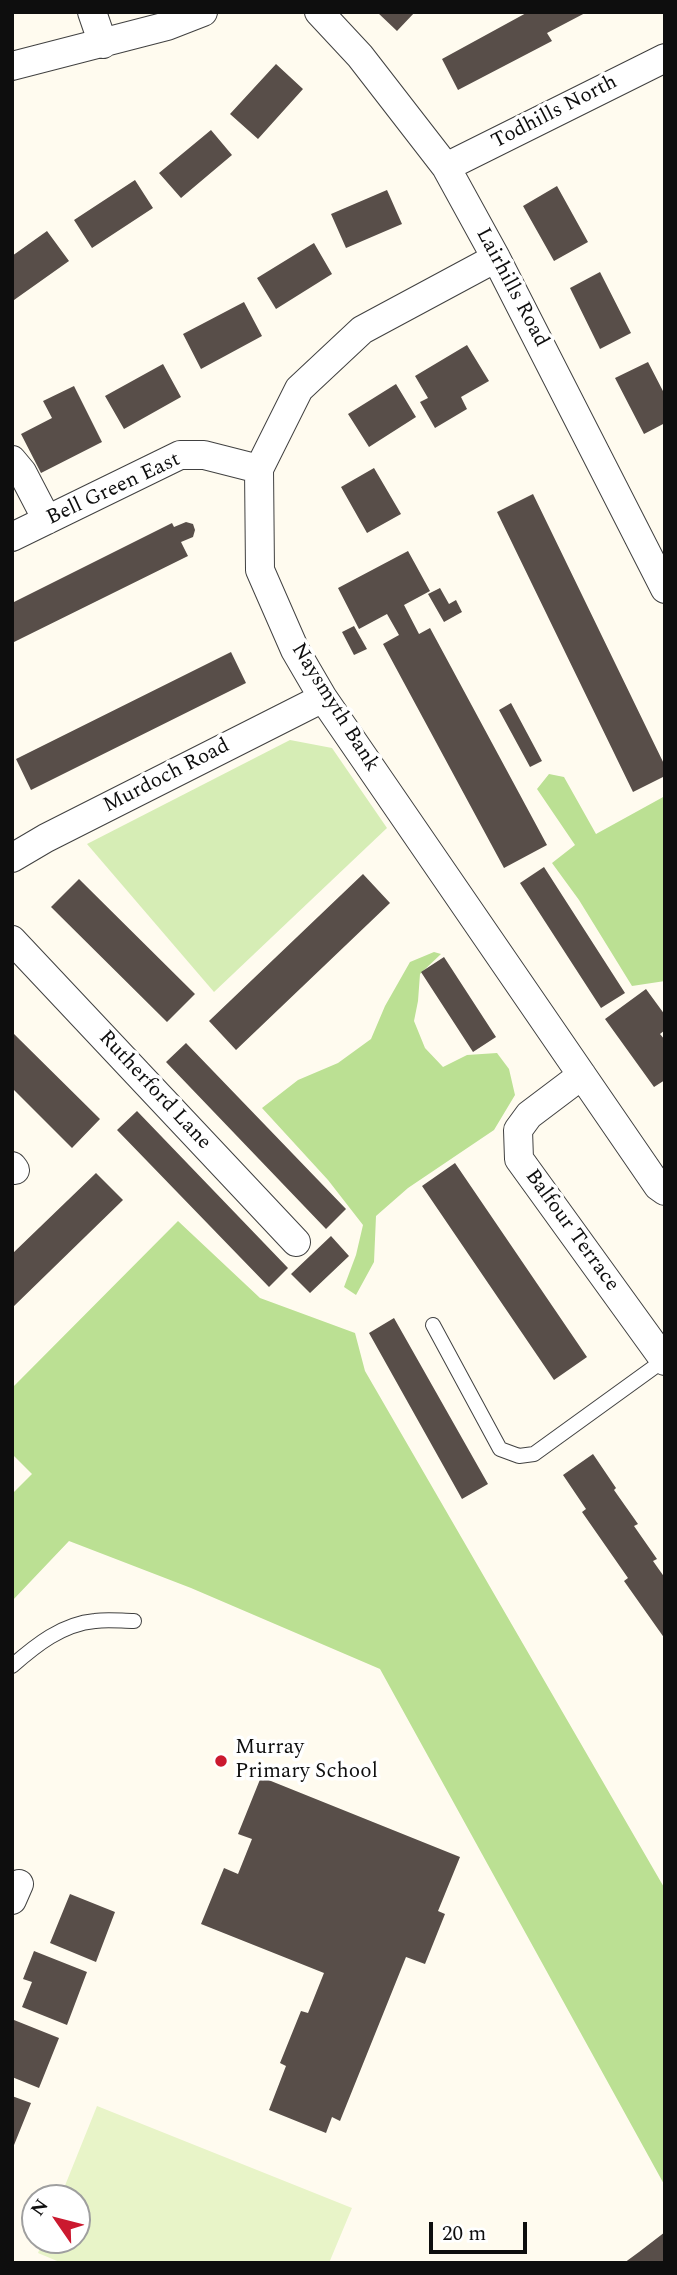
<!DOCTYPE html>
<html>
<head>
<meta charset="utf-8">
<style>
  body { margin:0 }
  #map { position:relative; width:677px; height:2275px; overflow:hidden; background:#fffbef; font-family:Spectral,serif }
  canvas { display:block }
  .frame { position:absolute; inset:0; border:14px solid #0e0e0e; pointer-events:none }
  .north { position:absolute; left:21px; top:2184px; width:70px; height:70px; box-sizing:border-box; background:#fff; border:2px solid #9f9f9f; border-radius:50%; rotate:305deg; font-size:19px; font-weight:700; line-height:28px; text-align:center; color:#0e0e0e }
  .north::after { content:''; display:block; margin:auto; width:24px; height:32px; background:#cb192f; clip-path:polygon(50% 0,100% 100%,50% 72%,0 100%) }
  .scale { position:absolute; left:429px; top:2222px; width:98px; height:32px; box-sizing:border-box; border:4px solid #0e0e0e; border-top:0; padding-left:9px; font-size:21px; line-height:24px; white-space:nowrap; color:#0e0e0e; -webkit-text-stroke:5px #fff; paint-order:stroke }
</style>
</head>
<body>
<div id="map">
<canvas width="677" height="2275"></canvas>
<div class="frame"></div>
<div class="north">N</div>
<div class="scale">20 m</div>
</div>
<script>
const context = document.querySelector('canvas').getContext('2d');
context.lineJoin = 'round';
function fill(path, color) {
  context.fillStyle = color;
  context.fill(path, 'evenodd');
}
function trace(path, color, width, dash) {
  context.strokeStyle = color;
  context.lineWidth = width;
  context.lineCap = dash ? 'butt' : 'round';
  context.setLineDash(dash || []);
  context.stroke(path);
}
function write(font, color, halo, rows, align = 'center') {
  context.font = font + ' Spectral,serif';
  context.lineWidth = 7;
  context.setLineDash([]);
  context.textBaseline = 'middle';
  context.strokeStyle = halo;
  context.fillStyle = color;
  for (const [text, x, y, turn = 0] of rows) {
    context.save();
    context.translate(x, y);
    context.rotate((+turn || 0) * Math.PI / 180);
    context.textAlign = isNaN(turn) ? turn : align;
    if (halo) context.strokeText(text, 0, 0);
    context.fillText(text, 0, 0);
    context.restore();
  }
}
fill(new Path2D(`
  M 290,740 L 332,748 L 387,828 L 214,992 L 87,844 Z`), '#d6edb5');
fill(new Path2D(`
  M 549,774 L 564,777 L 596,834 L 665,796 L 665,981 L 632,986 L 579,900 L 552,863 L 575,845 L 537,789 Z
  M 434,952 L 441,954 L 420,974 L 418,1001 L 414,1021 L 425,1048 L 443,1067 L 467,1055 L 497,1053 L 509,1069 L 515,1095 L 494,1130 L 408,1188 L 376,1216 L 374,1262 L 356,1295 L 344,1287 L 356,1255 L 363,1225 L 328,1180 L 262,1108 L 298,1080 L 338,1063 L 371,1039 L 385,1006 L 410,962 Z
  M 178,1221 L 260,1298 L 355,1333 L 365,1371 L 665,1889 L 665,2186 L 380,1669 L 191,1588 L 69,1541 L 12,1601 L 12,1494 L 32,1474 L 12,1454 L 12,1388 Z`), '#bbe093');
fill(new Path2D(`
  M 97,2106 L 352,2208 L 329,2263 L 62,2263 L 38,2253 L 43,2240 L 77,2240 L 77,2198 L 60,2198 Z`), '#e8f4c8');
fill(new Path2D(`
  M 377,12 L 415,12 L 397,31 Z
  M 528,12 L 587,12 L 547,33 L 552,41 L 458,90 L 442,59 Z
  M 276,64 L 303,89 L 258,139 L 230,114 Z
  M 211,130 L 232,155 L 181,198 L 159,173 Z
  M 135,180 L 153,208 L 92,248 L 74,220 Z
  M 557,186 L 588,242 L 554,261 L 523,206 Z
  M 387,190 L 402,224 L 346,248 L 331,214 Z
  M 47,231 L 69,261 L 14,300 L 12,297 L 12,256 Z
  M 314,243 L 332,274 L 276,309 L 257,278 Z
  M 600,272 L 631,333 L 600,349 L 570,288 Z
  M 244,302 L 262,336 L 201,369 L 183,334 Z
  M 467,345 L 489,381 L 461,397 L 467,409 L 435,428 L 420,402 L 428,398 L 415,376 Z
  M 648,362 L 665,395 L 665,423 L 644,434 L 615,378 Z
  M 163,364 L 181,397 L 124,429 L 105,396 Z
  M 396,384 L 416,417 L 369,447 L 348,414 Z
  M 74,386 L 102,442 L 41,473 L 21,434 L 52,418 L 43,401 Z
  M 374,468 L 401,514 L 367,533 L 341,487 Z
  M 533,494 L 665,766 L 665,776 L 633,792 L 497,512 Z
  M 186,522 L 193,524 L 195,530 L 193,537 L 181,542 L 188,556 L 12,643 L 12,603 L 172,523 L 174,527 Z
  M 408,551 L 430,591 L 404,605 L 419,634 L 430,628 L 547,845 L 504,868 L 383,644 L 399,635 L 387,614 L 359,629 L 338,588 Z
  M 440,588 L 449,604 L 456,600 L 462,612 L 444,622 L 428,594 Z
  M 354,626 L 367,649 L 354,655 L 342,632 Z
  M 231,652 L 246,683 L 31,790 L 16,759 Z
  M 511,703 L 542,761 L 530,767 L 499,710 Z
  M 544,867 L 625,993 L 601,1008 L 520,883 Z
  M 363,874 L 390,903 L 236,1050 L 209,1021 Z
  M 79,879 L 195,994 L 167,1022 L 51,907 Z
  M 444,957 L 496,1037 L 473,1052 L 421,972 Z
  M 646,989 L 665,1015 L 665,1030 L 660,1034 L 665,1040 L 665,1080 L 654,1087 L 605,1019 Z
  M 12,1032 L 100,1119 L 72,1148 L 12,1088 Z
  M 186,1043 L 346,1209 L 326,1229 L 166,1062 Z
  M 137,1111 L 288,1268 L 269,1287 L 117,1130 Z
  M 455,1163 L 587,1357 L 554,1380 L 422,1186 Z
  M 96,1173 L 123,1200 L 12,1308 L 12,1254 Z
  M 331,1236 L 349,1256 L 310,1293 L 291,1274 Z
  M 394,1318 L 488,1484 L 462,1499 L 369,1333 Z
  M 593,1454 L 616,1488 L 614,1490 L 638,1524 L 634,1526 L 657,1559 L 653,1561 L 665,1578 L 665,1639 L 624,1581 L 628,1578 L 582,1512 L 586,1509 L 563,1475 Z
  M 261,1777 L 460,1857 L 438,1911 L 445,1914 L 425,1964 L 406,1957 L 340,2121 L 332,2117 L 326,2133 L 269,2110 L 286,2066 L 280,2063 L 301,2011 L 308,2013 L 324,1973 L 201,1924 L 224,1868 L 238,1874 L 252,1839 L 238,1834 Z
  M 70,1894 L 115,1912 L 96,1962 L 50,1943 Z
  M 34,1951 L 87,1972 L 67,2025 L 22,2007 L 32,1982 L 23,1979 Z
  M 14,2020 L 59,2038 L 39,2088 L 12,2077 Z
  M 12,2096 L 31,2103 L 12,2150 Z
  M 665,2232 L 665,2263 L 624,2263 L 639,2252 Z`), '#584e49');
const service = new Path2D(`
  M 433,1325 L 500,1449 L 519,1456 L 534,1454 L 664,1360
  M 12,1666 C 36,1645 62,1624 95,1621 C 108,1619 122,1621 134,1621`);
const minor = new Path2D(`
  M 92,12 L 103,44
  M 319,12 L 360,56 L 446,167 L 496,258 L 665,589
  M 12,66 L 167,26 L 203,12
  M 446,167 L 665,58
  M 496,258 L 362,330 L 299,389 L 259,469 L 260,570 L 295,650 L 323,698 L 658,1186 L 665,1191
  M 12,460 L 22,472 L 47,520
  M 12,537 L 180,455 L 204,455 L 259,469
  M 12,858 L 46,838 L 323,698
  M 12,940 L 296,1242
  M 582,1075 L 529,1115 L 518,1130 L 519,1159 L 665,1361
  M 12,1166 L 15,1170
  M 12,1900 L 19,1884`);
trace(service, '#414141', 16);
trace(minor, '#414141', 30);
trace(service, '#fff', 14);
trace(minor, '#fff', 28);
for (const [x, y, r, color] of [
  [221,1761,7,"#cb192f"]
]) {
  const dot = new Path2D();
  dot.arc(x, y, r, 0, 2 * Math.PI);
  context.fillStyle = color;
  context.fill(dot);
  trace(dot, '#fff', 2.5);
}
write('21px', '#0e0e0e', '#fff', [
  ["Todhills North",555,113,-27],
  ["Lairhills Road",511,288,62],
  ["Bell Green East",114,490,-25],
  ["Naysmyth Bank",334,708,58],
  ["Murdoch Road",167,777,-27],
  ["Rutherford Lane",154,1091,47],
  ["Balfour Terrace",571,1231,54]
]);
write('21px', '#0e0e0e', '#fff', [
  ["Murray",235,1749],
  ["Primary School",235,1773]
], 'left');
</script>
</body>
</html>
